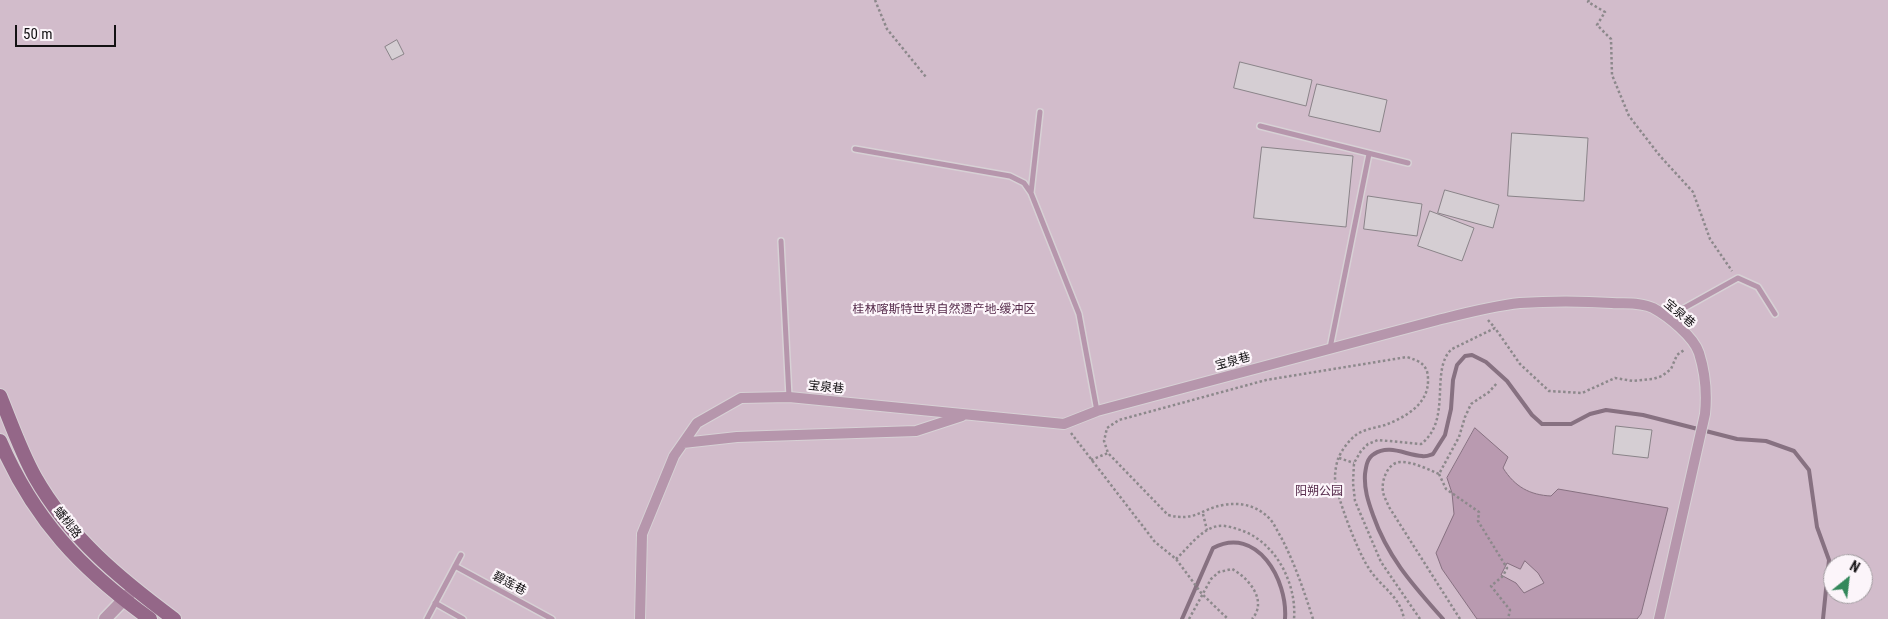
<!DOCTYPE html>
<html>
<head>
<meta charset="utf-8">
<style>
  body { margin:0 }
  #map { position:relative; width:1888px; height:619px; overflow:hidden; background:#fcf5fa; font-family:"Roboto Condensed",sans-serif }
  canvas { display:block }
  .north { position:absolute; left:1823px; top:554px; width:50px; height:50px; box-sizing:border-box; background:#fcf5fa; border:1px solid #9f9a9e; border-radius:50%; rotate:29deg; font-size:14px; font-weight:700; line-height:20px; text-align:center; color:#131113 }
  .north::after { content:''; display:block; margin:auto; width:18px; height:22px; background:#34885b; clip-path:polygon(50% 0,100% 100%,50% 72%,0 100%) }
  .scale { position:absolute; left:15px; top:25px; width:101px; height:22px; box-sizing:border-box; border:2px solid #131113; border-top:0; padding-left:6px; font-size:15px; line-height:18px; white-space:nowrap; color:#131113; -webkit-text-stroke:4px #fcf5fa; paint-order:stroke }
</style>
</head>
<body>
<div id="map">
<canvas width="1888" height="619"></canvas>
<div class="north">N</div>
<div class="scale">50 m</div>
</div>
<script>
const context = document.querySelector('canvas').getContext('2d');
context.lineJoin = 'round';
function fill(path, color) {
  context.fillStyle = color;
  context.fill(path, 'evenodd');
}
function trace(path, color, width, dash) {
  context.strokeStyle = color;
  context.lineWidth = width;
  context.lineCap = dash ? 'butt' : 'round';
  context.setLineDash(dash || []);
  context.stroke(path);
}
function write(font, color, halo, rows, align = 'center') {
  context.font = font + ' "Roboto Condensed","Noto Sans SC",sans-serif';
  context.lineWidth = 4.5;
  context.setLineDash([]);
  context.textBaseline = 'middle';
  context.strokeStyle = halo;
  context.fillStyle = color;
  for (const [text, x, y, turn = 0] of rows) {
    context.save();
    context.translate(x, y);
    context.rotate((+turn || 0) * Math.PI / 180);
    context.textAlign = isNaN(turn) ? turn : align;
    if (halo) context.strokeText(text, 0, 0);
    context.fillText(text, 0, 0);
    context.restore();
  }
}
fill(new Path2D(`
  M 0,0 L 1888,0 L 1888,619 L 0,619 ZM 1833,564 L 1863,564 L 1863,594 L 1833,594 Z`), '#d2bccb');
const water = new Path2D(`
  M 1475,428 L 1508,457 L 1503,468 C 1515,487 1530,495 1551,496 L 1558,489 L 1668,508 L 1641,614 L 1637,619 L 1477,619 L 1442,569 L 1436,553 L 1454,514 L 1452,493 L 1447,478 ZM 1525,561 L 1538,573 L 1544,583 L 1524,593 L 1516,583 L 1501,575 L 1507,563 L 1520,569 Z`);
fill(water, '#b99ab0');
trace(water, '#877181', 1);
trace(new Path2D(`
  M 1182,619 L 1213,548 C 1257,525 1288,580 1285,619
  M 1443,619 C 1413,585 1388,558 1373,515 C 1368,501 1364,489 1365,474 C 1366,467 1367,458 1374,454 C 1389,444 1406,455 1422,456 C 1426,457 1430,455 1433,454 L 1445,435 L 1451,409 L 1453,380 L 1457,365 L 1465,356 L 1472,355 L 1486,362 L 1507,381 L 1532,415 L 1542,424 L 1571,424 L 1590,414 L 1606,410 L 1643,415 L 1737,439 L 1766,441 L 1794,451 L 1809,470 L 1817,527 L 1829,560 L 1823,619`), '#877181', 4);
const building = new Path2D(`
  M 397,40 L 404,54 L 392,60 L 385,47 Z
  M 1240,62 L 1312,80 L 1306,106 L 1234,88 Z
  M 1317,84 L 1387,100 L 1380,132 L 1309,116 Z
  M 1512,133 L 1588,138 L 1584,201 L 1508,196 Z
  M 1262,147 L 1353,156 L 1346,227 L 1254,218 Z
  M 1445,190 L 1499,205 L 1493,228 L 1438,213 Z
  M 1368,196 L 1422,204 L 1417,236 L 1364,229 Z
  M 1430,211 L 1474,228 L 1462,261 L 1418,246 Z
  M 1616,426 L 1652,430 L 1648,458 L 1613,454 Z`);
fill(building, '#d5ced3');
trace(building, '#8a8489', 1);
const service = new Path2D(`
  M 1040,112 L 1031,193 L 1079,314 L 1097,411
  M 1260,126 L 1408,163
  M 855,149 L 1010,176 L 1024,183 L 1031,193
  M 781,241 L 789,397
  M 1668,317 L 1738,278 L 1758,287 L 1775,314
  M 1330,348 L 1369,154
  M 455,566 L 552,619
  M 435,603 L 463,619
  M 427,619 L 461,555`);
const minor = new Path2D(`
  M 683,443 L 737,437 L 916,431 L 962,416
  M 640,619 L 642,534 L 674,456 L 697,423 L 741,398 L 789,397 L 1064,424 L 1097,411 L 1434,321 C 1462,314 1491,306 1520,303 C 1550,301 1581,301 1612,303 C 1625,304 1641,302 1653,308 C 1668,316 1694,337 1699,353 C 1705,372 1707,394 1705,414 L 1659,619`);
const tertiary = new Path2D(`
  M 105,619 L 134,589`);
const secondary = new Path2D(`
  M 0,396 C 11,423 21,452 35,477 C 69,537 120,579 174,619
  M 0,441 C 34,520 81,569 150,619`);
trace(service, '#d7d1d5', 8);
trace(minor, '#d7d1d5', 12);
trace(tertiary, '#d7d1d5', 15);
trace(secondary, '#d7d1d5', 16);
trace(new Path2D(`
  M 875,0 L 887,29 L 926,77
  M 1589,0 L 1588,2 L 1605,12 L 1597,25 L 1611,39 L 1612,75 L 1629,116 L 1660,156 L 1693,192 L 1710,239 L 1732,271
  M 1488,320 L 1495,328
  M 1071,433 L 1155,542 L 1176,559 L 1202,594 L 1228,619
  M 1339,458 L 1354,463
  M 1091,460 L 1108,453
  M 1439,474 L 1446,489 L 1479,512 L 1478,521 L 1507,568 L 1503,576 L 1491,586 L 1510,610 L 1508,619
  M 1203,514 L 1207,530
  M 1176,559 C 1188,548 1201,529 1218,526 C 1224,525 1231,527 1237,529 C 1274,539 1297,582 1294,619
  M 1189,619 L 1211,579 L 1219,572 L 1232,569 C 1249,578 1268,601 1252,619
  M 1313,619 C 1304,591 1295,564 1281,537 C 1277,531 1274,523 1269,518 C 1256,505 1240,502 1223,505 C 1201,509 1195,522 1168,515 L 1108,453 L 1104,441 L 1107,428 L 1119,420 L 1266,380 L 1407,357 C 1420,361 1428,365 1428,379 C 1429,404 1406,417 1385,425 C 1375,428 1364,429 1356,435 C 1349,440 1341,451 1338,459 C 1336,465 1335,472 1335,478 C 1336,496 1358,552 1368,567 C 1379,586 1400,595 1404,619
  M 1420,619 L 1381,562 L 1355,501 L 1353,483 L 1354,463 L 1361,451 L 1368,444 L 1378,440 L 1421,444 C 1453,420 1429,369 1452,349 L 1495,328 L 1520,364 L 1549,391 L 1582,393 L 1615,378 L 1633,381 L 1653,379 L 1662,376 L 1671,369 L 1677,355 L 1684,350
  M 1460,619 L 1389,507 C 1387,502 1384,497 1383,492 C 1381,480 1388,462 1401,462 C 1414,462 1427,469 1439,474 L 1459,437 L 1465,417 L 1471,404 L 1489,392 L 1497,383`), '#8c888b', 2.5, [2.5, 2.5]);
trace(service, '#b696ac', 5);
trace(minor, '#b696ac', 10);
trace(tertiary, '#b696ac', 12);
trace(secondary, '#946788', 14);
write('12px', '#552b4b', '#fcf5fa', [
  ["桂林喀斯特世界自然遗产地-缓冲区",944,310],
  ["阳朔公园",1319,492]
]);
write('12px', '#131113', '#fcf5fa', [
  ["宝泉巷",1679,314,40],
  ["宝泉巷",1233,362,-15],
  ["宝泉巷",826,388,6],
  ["蟠桃路",67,523,52],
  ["碧莲巷",509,584,28]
]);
</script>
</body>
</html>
